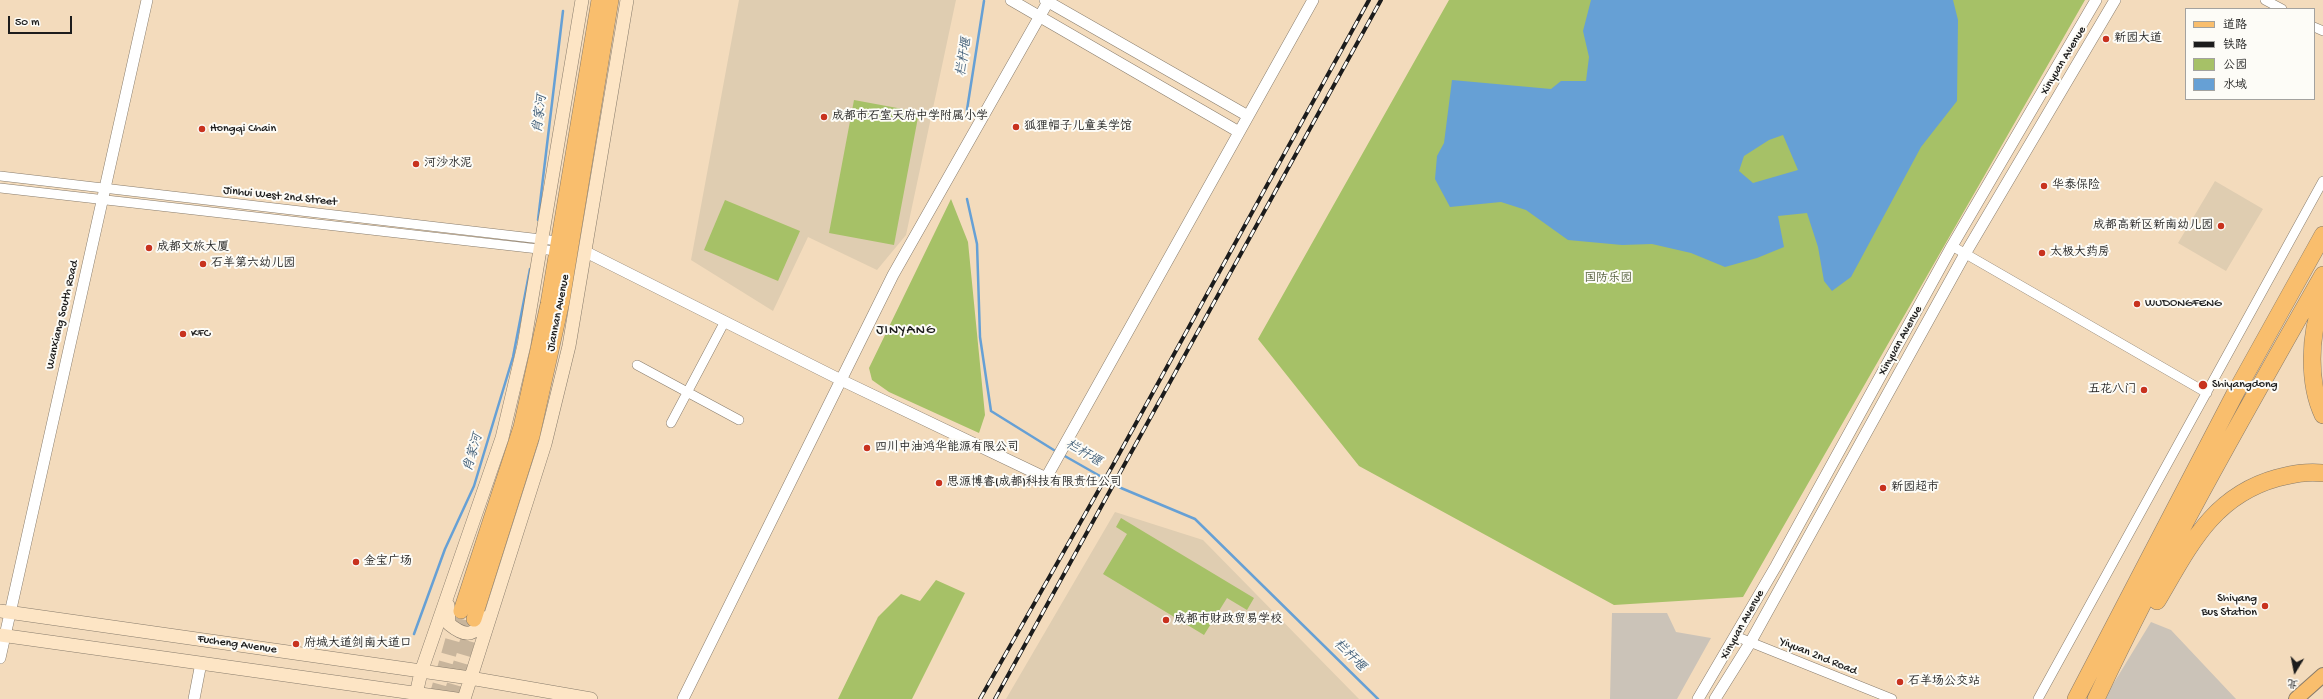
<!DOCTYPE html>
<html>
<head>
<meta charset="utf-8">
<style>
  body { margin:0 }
  #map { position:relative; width:2323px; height:699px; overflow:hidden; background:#f3dbbc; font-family:"Gochi Hand","LXGW WenKai TC",sans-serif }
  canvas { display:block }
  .legend { position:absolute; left:2185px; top:8px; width:130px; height:92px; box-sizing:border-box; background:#fdfcf7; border:1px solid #a3a29f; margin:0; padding:5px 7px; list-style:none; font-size:12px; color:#1c1c1c }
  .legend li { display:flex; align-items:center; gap:8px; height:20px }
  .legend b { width:20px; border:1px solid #a3a29f }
  .north { position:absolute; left:2275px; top:651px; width:40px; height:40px; -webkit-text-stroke:3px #fdfcf7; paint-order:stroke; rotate:190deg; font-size:11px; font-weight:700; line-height:16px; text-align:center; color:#1c1c1c }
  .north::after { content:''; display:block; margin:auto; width:14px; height:18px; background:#1c1c1c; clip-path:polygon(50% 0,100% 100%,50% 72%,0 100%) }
  .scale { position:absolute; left:8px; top:16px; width:64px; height:18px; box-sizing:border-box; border:2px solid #1c1c1c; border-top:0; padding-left:5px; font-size:12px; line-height:14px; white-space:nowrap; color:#1c1c1c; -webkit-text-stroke:3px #fdfcf7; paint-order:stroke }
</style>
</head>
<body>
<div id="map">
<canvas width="2323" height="699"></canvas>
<ul class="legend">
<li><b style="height:5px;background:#f9be6d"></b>道路</li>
<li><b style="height:5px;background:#1c1c1c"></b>铁路</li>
<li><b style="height:11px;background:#a6c167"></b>公园</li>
<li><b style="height:11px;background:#66a0d5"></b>水域</li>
</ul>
<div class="north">北</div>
<div class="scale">50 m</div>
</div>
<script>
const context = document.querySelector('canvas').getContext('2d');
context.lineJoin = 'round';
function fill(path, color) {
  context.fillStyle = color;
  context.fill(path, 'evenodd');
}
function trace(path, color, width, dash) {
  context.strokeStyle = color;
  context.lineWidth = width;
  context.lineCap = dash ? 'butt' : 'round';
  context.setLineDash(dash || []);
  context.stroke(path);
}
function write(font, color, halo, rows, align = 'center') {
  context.font = font + ' "Gochi Hand","LXGW WenKai TC",sans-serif';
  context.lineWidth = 4;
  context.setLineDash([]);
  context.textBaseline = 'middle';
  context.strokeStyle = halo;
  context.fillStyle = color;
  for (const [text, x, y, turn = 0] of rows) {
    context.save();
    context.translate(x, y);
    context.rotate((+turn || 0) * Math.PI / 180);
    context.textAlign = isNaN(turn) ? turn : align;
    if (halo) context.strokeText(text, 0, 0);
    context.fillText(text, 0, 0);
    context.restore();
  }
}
fill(new Path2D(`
  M 739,0 L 956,0 L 906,235 L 877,270 L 808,237 L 773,311 L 691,260 Z
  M 2215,181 L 2263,209 L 2226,271 L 2178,243 Z
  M 1115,512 L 1203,540 L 1359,699 L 1006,699 Z`), '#dfcdb1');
fill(new Path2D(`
  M 1612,613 L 1667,613 L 1676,632 L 1711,638 L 1677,699 L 1610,699 Z
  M 2151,622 L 2171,630 L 2236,699 L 2104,699 Z`), '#cbc3b8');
fill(new Path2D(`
  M 1449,0 L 2085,0 L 1743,597 L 1614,605 L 1359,466 L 1258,339 Z
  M 854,100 L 919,112 L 894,245 L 829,233 Z
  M 951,199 L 968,242 L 985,415 L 979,433 L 889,392 L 872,380 L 869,368 Z
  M 725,200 L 800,231 L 778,281 L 704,250 Z
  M 1121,518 L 1254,598 L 1247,610 L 1227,598 L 1204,635 L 1103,574 L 1127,534 L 1116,527 Z
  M 936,580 L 965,593 L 912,699 L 838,699 L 878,617 L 901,594 L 920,601 Z`), '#a6c167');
fill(new Path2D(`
  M 1591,0 L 1953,0 L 1958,20 L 1957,101 L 1921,147 L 1851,277 L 1832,291 L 1824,281 L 1818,247 L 1807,213 L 1778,216 L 1784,247 L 1757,258 L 1725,267 L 1691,253 L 1652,244 L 1622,245 L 1568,240 L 1526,210 L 1501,202 L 1450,207 L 1435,179 L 1437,156 L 1444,143 L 1452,80 L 1551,89 L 1561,81 L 1586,81 L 1589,57 L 1583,31 ZM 1783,135 L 1798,170 L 1753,183 L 1739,171 L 1744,156 L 1769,140 Z`), '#66a0d5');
trace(new Path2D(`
  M 966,116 L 984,1
  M 967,199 L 977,244 L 980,337 L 991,411 L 1057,452
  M 538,220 L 563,11
  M 1063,455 L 1121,488 L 1195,519 L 1378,699
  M 414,634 L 445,549 L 474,486 L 513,357 L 530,269`), '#66a0d5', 2.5);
trace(new Path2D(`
  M 436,699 L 461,611
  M 450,699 L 474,619`), '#c8b59c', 15, [15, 8]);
const minor = new Path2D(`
  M 2265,0 L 2282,9
  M 2314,27 L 2323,31
  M 0,176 L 558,241
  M 0,188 L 556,251
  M 1952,246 L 2207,393
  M 637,365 L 739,420
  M 671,423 L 724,323
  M 1735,636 L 1892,699
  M 2038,699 L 2323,181`);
const tertiary = new Path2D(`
  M 1011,0 L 1239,132
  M 1045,0 L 1248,116
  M 586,252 L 841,380 L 1046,478 L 1313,0
  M 0,658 L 147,0
  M 194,699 L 201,663
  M 683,699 L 893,275 L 1049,0
  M 1698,699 L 1776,566 L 1952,246 L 2096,0
  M 1715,699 L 1750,643 L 1965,254 L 2115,0`);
const secondary = new Path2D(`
  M 448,605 L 449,624 C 467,639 475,635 487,617
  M 0,611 L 470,678 L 591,699
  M 0,635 L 456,699
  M 415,699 L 421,672 L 502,438 L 524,345 L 582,0
  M 464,699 L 545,444 L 569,346 L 627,0`);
const primary = new Path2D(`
  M 2296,699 L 2323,675`);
const trunk = new Path2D(`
  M 461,611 L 521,427 L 548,304 L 599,0
  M 474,619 L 532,436 L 562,301 L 611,0`);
const motorway = new Path2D(`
  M 2323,301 C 2309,333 2308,384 2323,415
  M 2157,601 C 2189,547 2212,496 2277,478 C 2293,474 2307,471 2323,473
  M 2076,699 L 2238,388 L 2323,235
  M 2096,699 C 2164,554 2244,414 2323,275`);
trace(minor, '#887c6c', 10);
trace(tertiary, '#887c6c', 12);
trace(secondary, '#887c6c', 14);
trace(primary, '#887c6c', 16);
trace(trunk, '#887c6c', 16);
trace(motorway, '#887c6c', 18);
trace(minor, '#fff', 9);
trace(tertiary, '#fff', 11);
trace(secondary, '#fde5c5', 13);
trace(primary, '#f9be6d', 14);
trace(trunk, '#f9be6d', 15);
trace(motorway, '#f9be6d', 17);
const rail = new Path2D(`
  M 980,699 L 1113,465 L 1369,0
  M 995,699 L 1381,0`);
trace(rail, '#1c1c1c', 4);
trace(rail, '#fdfcf7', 2.5, [8]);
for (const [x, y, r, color] of [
  [2106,39,4,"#c8321e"],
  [824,117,4,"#c8321e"],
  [1016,127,4,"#c8321e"],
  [202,129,4,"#c8321e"],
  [416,164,4,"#c8321e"],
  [2044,186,4,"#c8321e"],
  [2221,226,4,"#c8321e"],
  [149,248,4,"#c8321e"],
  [2042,253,4,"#c8321e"],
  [203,264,4,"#c8321e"],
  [2137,304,4,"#c8321e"],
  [183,334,4,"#c8321e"],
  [2203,385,5,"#c8321e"],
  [2144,390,4,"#c8321e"],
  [867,448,4,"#c8321e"],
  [939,483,4,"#c8321e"],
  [1883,488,4,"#c8321e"],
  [356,562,4,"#c8321e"],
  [2265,606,4,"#c8321e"],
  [1166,620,4,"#c8321e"],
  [296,644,4,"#c8321e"],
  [1900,682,4,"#c8321e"]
]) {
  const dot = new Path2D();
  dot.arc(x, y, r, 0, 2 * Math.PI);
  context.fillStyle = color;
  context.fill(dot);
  trace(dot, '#fdfcf7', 1.5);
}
write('12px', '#1c1c1c', '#fdfcf7', [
  ["新园大道",2114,39],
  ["成都市石室天府中学附属小学",832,117],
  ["狐狸帽子儿童美学馆",1024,127],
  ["Hongqi Chain",210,129],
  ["河沙水泥",424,164],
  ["华泰保险",2052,186],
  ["成都高新区新南幼儿园",2213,226,"right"],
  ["成都文旅大厦",157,248],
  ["太极大药房",2050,253],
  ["石羊第六幼儿园",211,264],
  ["WUDONGFENG",2145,304],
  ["KFC",191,334],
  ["Shiyangdong",2212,385],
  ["五花八门",2136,390,"right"],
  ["四川中油鸿华能源有限公司",875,448],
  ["思源博睿(成都)科技有限责任公司",947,483],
  ["新园超市",1891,488],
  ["金宝广场",364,562],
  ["Shiyang",2257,599,"right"],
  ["Bus Station",2257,613,"right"],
  ["成都市财政贸易学校",1174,620],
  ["府城大道剑南大道口",304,644],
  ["石羊场公交站",1908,682]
], 'left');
write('12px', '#1c1c1c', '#fdfcf7', [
  ["Xinyuan Avenue",2064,61,-59],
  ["Jinhui West 2nd Street",280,197,6],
  ["Jiannan Avenue",559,313,-79],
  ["Wanxiang South Road",63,315,-77],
  ["Xinyuan Avenue",1901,341,-61],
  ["Xinyuan Avenue",1743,625,-61],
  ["Fucheng Avenue",237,645,8],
  ["Yiyuan 2nd Road",1818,657,22]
]);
write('12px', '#535e3a', '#fdfcf7', [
  ["国防乐园",1608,279]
]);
write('italic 13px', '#415e78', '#fdfcf7', [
  ["栏杆堰",965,57,-81],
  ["肖家河",541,114,-83],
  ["肖家河",474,453,-74],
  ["栏杆堰",1083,454,31],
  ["栏杆堰",1349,656,45]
]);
context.letterSpacing = '1px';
write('14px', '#1c1c1c', '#fdfcf7', [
  ["JINYANG",906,331]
]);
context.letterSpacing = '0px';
</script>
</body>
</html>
